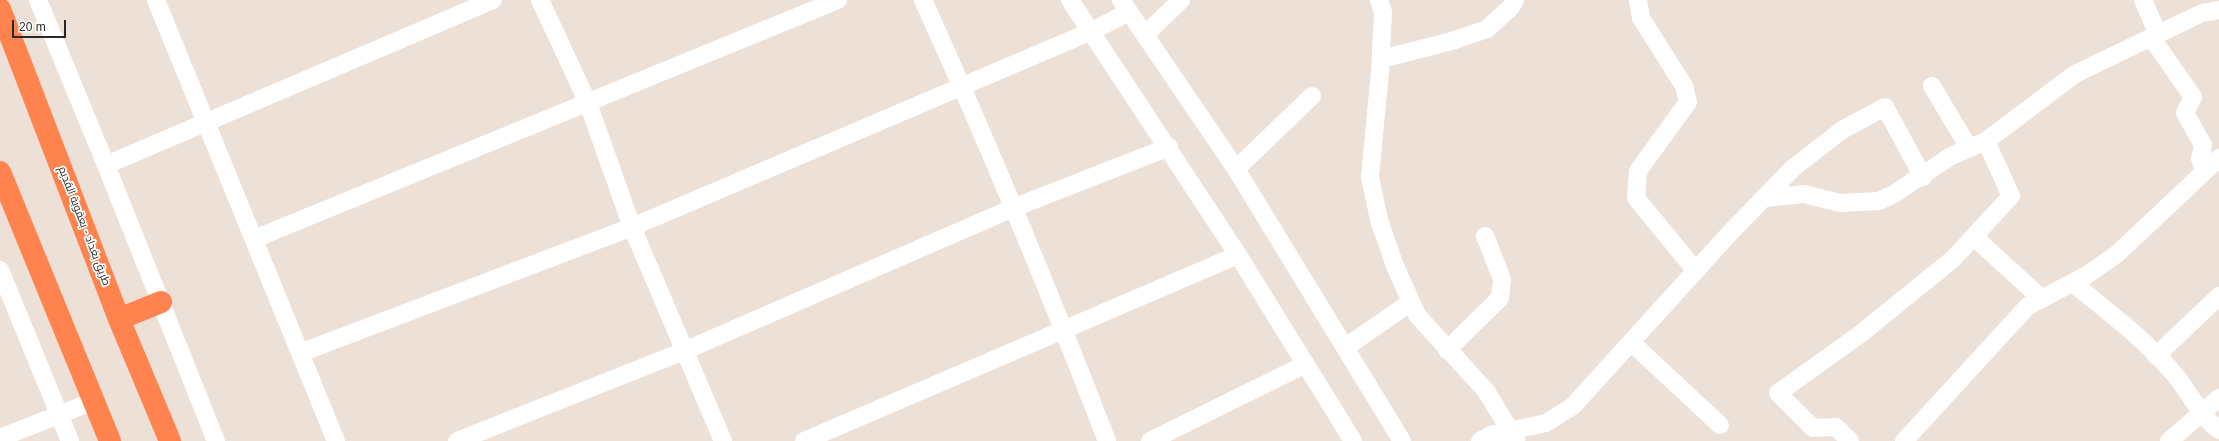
<!DOCTYPE html>
<html>
<head>
<meta charset="utf-8">
<style>
  body { margin:0 }
  #map { position:relative; width:2219px; height:441px; overflow:hidden; background:#ece0d7; font-family:Arial,sans-serif }
  canvas { display:block }
  .scale { position:absolute; left:12px; top:20px; width:54px; height:18px; box-sizing:border-box; border:2px solid #282828; border-top:0; padding-left:5px; font-size:12px; line-height:14px; white-space:nowrap; color:#282828; -webkit-text-stroke:3px #fff; paint-order:stroke }
</style>
</head>
<body>
<div id="map">
<canvas width="2219" height="441"></canvas>
<div class="scale">20 m</div>
</div>
<script>
const context = document.querySelector('canvas').getContext('2d');
context.lineJoin = 'round';
function trace(path, color, width, dash) {
  context.strokeStyle = color;
  context.lineWidth = width;
  context.lineCap = dash ? 'butt' : 'round';
  context.setLineDash(dash || []);
  context.stroke(path);
}
function write(font, color, halo, rows, align = 'center') {
  context.font = font + ' Arial,Cairo,sans-serif';
  context.lineWidth = 3.5;
  context.setLineDash([]);
  context.textBaseline = 'middle';
  context.strokeStyle = halo;
  context.fillStyle = color;
  for (const [text, x, y, turn = 0] of rows) {
    context.save();
    context.translate(x, y);
    context.rotate((+turn || 0) * Math.PI / 180);
    context.textAlign = isNaN(turn) ? turn : align;
    if (halo) context.strokeText(text, 0, 0);
    context.fillText(text, 0, 0);
    context.restore();
  }
}
trace(new Path2D(`
  M 38,0 L 106,165 L 216,441
  M 156,0 L 336,441
  M 540,0 L 588,103 L 632,227 L 723,441
  M 923,0 C 989,145 1050,293 1107,441
  M 1070,0 L 1238,255 L 1353,441
  M 1121,0 L 1236,169 L 1402,441
  M 1379,0 L 1383,12 L 1380,72 L 1370,177 L 1379,220 L 1395,266 L 1417,315 L 1486,391 L 1516,440
  M 1638,0 L 1641,18 L 1684,86 L 1688,102 L 1638,171 L 1636,198 L 1696,271
  M 2143,0 L 2158,34
  M 1145,35 L 1181,0
  M 2151,37 L 2193,97 L 2185,113 L 2203,145 L 2200,159 L 2204,171
  M 1381,59 L 1452,41 L 1487,29 L 1511,7 L 1515,0
  M 1932,86 L 1969,148
  M 106,165 L 493,0
  M 1236,169 L 1312,96
  M 1765,198 L 1804,194 L 1840,203 L 1879,201 L 1894,194 L 1951,156 L 1986,141 L 2075,74 L 2202,13 L 2219,10
  M 1974,237 L 2042,299
  M 254,239 L 838,0
  M 0,270 L 70,441
  M 2073,283 C 2108,312 2146,340 2175,375 C 2190,393 2200,416 2219,430
  M 1632,343 L 1720,425
  M 1346,347 L 1411,302
  M 1447,350 L 1500,298 L 1502,279 L 1485,236
  M 300,353 L 632,227 L 1092,31 L 1129,12
  M 2156,356 L 2219,296
  M 0,438 L 94,401
  M 457,441 L 684,351 L 1013,208 L 1169,147
  M 804,441 L 1238,255
  M 1150,441 L 1306,364
  M 1480,441 L 1491,435 L 1546,423 L 1573,406 L 1728,235 L 1792,169 L 1842,130 L 1885,107 L 1923,177
  M 1850,441 L 1836,427 L 1813,428 L 1778,393 L 1859,335 L 1953,259 L 2011,196 L 1986,141
  M 1904,441 L 2028,306 L 2087,275 L 2117,254 L 2219,158
  M 2169,441 L 2219,398`), '#fff', 18);
trace(new Path2D(`
  M 0,9 L 119,319 L 170,441
  M 0,172 L 110,441
  M 119,319 L 161,302`), '#ff834f', 22);
write('11px', '#282828', '#fff', [
  ["طريق بغداد - بعقوبة القديم",84,226,69]
]);
</script>
</body>
</html>
